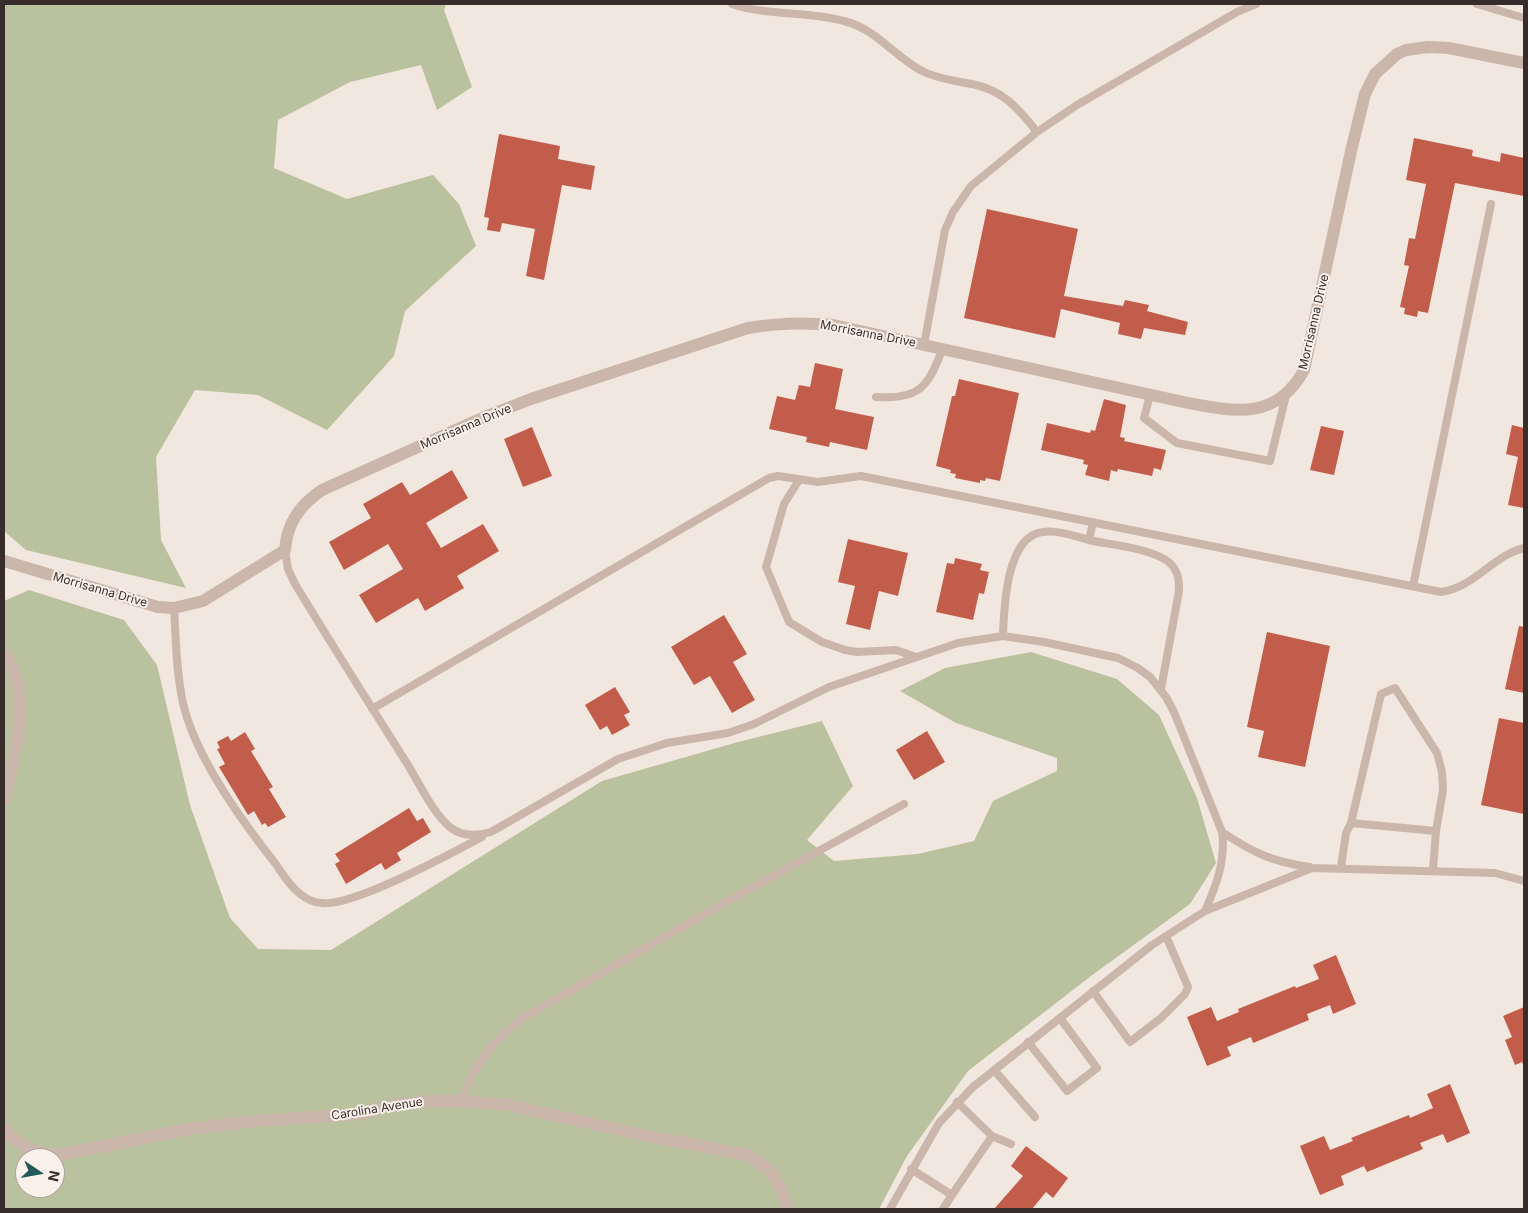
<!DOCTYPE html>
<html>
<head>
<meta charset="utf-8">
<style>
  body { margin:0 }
  #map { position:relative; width:1528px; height:1213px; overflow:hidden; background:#f2e7de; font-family:Inter,sans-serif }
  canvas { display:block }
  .frame { position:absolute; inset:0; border:5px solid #382d2a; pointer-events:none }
  .north { position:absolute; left:15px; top:1148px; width:50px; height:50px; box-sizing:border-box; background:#faf1eb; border:1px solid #aca39e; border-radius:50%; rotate:102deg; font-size:14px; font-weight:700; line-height:20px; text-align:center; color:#382d2a }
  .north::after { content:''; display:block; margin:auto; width:18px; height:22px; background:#205957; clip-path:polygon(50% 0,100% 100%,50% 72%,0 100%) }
</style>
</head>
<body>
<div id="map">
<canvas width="1528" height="1213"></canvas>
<div class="frame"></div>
<div class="north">N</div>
</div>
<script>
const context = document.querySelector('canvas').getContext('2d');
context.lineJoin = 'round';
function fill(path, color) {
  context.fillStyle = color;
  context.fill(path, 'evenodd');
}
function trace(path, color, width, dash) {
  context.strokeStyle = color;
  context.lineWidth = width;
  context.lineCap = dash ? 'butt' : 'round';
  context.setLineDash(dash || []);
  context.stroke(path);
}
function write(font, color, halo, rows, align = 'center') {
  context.font = font + ' Inter,sans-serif';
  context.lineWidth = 4;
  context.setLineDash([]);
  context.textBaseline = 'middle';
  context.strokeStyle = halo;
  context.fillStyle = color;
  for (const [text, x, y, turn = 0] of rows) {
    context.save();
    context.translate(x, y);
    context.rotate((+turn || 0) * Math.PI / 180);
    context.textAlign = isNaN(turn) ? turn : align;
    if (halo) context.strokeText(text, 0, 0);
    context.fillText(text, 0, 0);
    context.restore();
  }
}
fill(new Path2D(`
  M 4,4 L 446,4 L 444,10 L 472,87 L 437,110 L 421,65 L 350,82 L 278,120 L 274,168 L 347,199 L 433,175 L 459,204 L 476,246 L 405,311 L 394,356 L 327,430 L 258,395 L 195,390 L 156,457 L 161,540 L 186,588 L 26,550 L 4,531 Z
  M 29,590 L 124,620 L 157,665 L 190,805 L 230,918 L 258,949 L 331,950 L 602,781 L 738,742 L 822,721 L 853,786 L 807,840 L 834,861 L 918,854 L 974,841 L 993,801 L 1057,771 L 1057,758 L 956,723 L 900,691 L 945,668 L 1031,652 L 1117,679 L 1159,715 L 1197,798 L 1216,863 L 1190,904 L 1091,976 L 968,1071 L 907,1156 L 879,1209 L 4,1209 L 4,601 ZM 25,1158 L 55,1158 L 55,1188 L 25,1188 Z`), '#b9c19e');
fill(new Path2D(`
  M 499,134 L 560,146 L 558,159 L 595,166 L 591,190 L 562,185 L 544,280 L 526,276 L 535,229 L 502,223 L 500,232 L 487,230 L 489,218 L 484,217 Z
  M 1414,138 L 1473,150 L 1472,156 L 1500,162 L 1501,153 L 1524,158 L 1524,196 L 1455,183 L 1428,313 L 1418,311 L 1417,317 L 1404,314 L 1405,308 L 1400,307 L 1409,266 L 1404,265 L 1409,238 L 1415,239 L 1426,184 L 1406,180 Z
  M 987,209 L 1078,229 L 1064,296 L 1123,306 L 1125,300 L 1149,305 L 1147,311 L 1188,322 L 1185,335 L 1144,328 L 1141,339 L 1118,334 L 1120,323 L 1061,309 L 1055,338 L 964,318 Z
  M 815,363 L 843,369 L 835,409 L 874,417 L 867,450 L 830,442 L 829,447 L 806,442 L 807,437 L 769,429 L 777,396 L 795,400 L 799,385 L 810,387 Z
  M 959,379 L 1019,393 L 1000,481 L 986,478 L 985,481 L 980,480 L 980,483 L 955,478 L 956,474 L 950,473 L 951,470 L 936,466 L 952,396 L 955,396 Z
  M 1104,399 L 1126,405 L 1120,437 L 1125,438 L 1124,441 L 1166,450 L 1161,470 L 1154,468 L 1152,476 L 1118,469 L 1117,472 L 1111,470 L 1109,481 L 1085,475 L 1088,465 L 1083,464 L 1084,460 L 1041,450 L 1047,423 L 1090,433 L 1091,430 L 1095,431 Z
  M 1512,425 L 1524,428 L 1524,508 L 1508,505 L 1518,457 L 1506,454 Z
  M 1321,426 L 1344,431 L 1334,475 L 1310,470 Z
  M 532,427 L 552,476 L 523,487 L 504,439 Z
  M 452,470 L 468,498 L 426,523 L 441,548 L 483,524 L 499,551 L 457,576 L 464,588 L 425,611 L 418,598 L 376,623 L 359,595 L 403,569 L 388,544 L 344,570 L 329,542 L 371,518 L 363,504 L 402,482 L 410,495 Z
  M 848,539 L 908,553 L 898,596 L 879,591 L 870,630 L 846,624 L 855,586 L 838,582 Z
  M 955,558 L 982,564 L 980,570 L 989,572 L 984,594 L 979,593 L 973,620 L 936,612 L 947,563 L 954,564 Z
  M 724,615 L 747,654 L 733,662 L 755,700 L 732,713 L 710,676 L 694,685 L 671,647 Z
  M 1519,626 L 1524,627 L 1524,693 L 1505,689 Z
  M 1267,632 L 1330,646 L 1305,767 L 1258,757 L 1264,731 L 1247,727 Z
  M 615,687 L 630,712 L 624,715 L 630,725 L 612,735 L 607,726 L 600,730 L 585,705 Z
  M 1499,718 L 1524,723 L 1524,814 L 1481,805 Z
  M 927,731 L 945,762 L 914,780 L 896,750 Z
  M 245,732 L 255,749 L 251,751 L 273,787 L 269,789 L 286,817 L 268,827 L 265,823 L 262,825 L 254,811 L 248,815 L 219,767 L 225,764 L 217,749 L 220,748 L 217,742 L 228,736 L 231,741 Z
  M 409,808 L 417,821 L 423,818 L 431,832 L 397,853 L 401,860 L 385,870 L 381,863 L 346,884 L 335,864 L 340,861 L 335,854 Z
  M 1336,955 L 1356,1004 L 1333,1014 L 1330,1005 L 1307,1014 L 1309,1020 L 1253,1043 L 1251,1037 L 1227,1047 L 1231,1056 L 1207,1066 L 1187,1017 L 1211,1007 L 1217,1021 L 1239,1012 L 1238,1009 L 1295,986 L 1296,988 L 1319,979 L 1313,965 Z
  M 1524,1007 L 1524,1067 L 1522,1062 L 1515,1065 L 1505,1040 L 1512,1037 L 1503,1016 Z
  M 1450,1084 L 1470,1133 L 1447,1143 L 1443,1134 L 1420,1143 L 1423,1149 L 1367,1172 L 1364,1166 L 1341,1176 L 1344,1185 L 1320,1195 L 1300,1146 L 1324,1136 L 1330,1150 L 1353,1141 L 1351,1138 L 1409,1115 L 1410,1118 L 1433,1108 L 1427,1094 Z
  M 1026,1146 L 1068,1178 L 1053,1198 L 1046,1192 L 1032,1209 L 994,1209 L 1023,1176 L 1011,1166 Z`), '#c35d4b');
trace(new Path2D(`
  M 732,4 C 767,16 808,11 844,21 C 877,29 895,58 924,72 C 939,79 956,81 972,84 C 1003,90 1019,109 1037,132
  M 1477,4 L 1524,18
  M 924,345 L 945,230 L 953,212 L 971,186 L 1037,132 L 1077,105 L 1237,12 L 1256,4
  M 1150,395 L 1144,418 L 1177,443 L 1270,461 L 1286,395
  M 876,397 C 919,400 928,387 942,350
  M 799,480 L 784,504 L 766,567 L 789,622 L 822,642 L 845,650 L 857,652 L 896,650 L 916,657
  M 1089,540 C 1110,545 1163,549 1174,568 C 1179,575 1179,583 1179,591 L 1161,689
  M 285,550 L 288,569 L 295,584 C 332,645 370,705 408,765 C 419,783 434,815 451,828 C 463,837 477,836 491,832 L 618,759 L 667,743 L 728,733 L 754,724 L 829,687 L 958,643 L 1003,636 L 1044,642 L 1118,658 L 1138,668 L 1150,677 L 1166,697 L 1174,712 L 1222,832 C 1226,860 1216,886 1205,911
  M 1413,586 L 1491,204
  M 174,608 C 176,639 176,672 183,703 C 195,756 241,820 275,863 C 282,873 289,885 299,893 C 305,898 314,903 322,903 C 353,907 452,853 482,837
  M 1003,636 C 1004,608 1006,536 1043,532 C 1058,530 1075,536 1089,540 L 1093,522
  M 372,709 L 769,478 L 778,476 L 818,482 L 861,476 L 1441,592 C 1474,588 1492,556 1524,548
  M 1351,823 L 1436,831
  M 1222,832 C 1254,853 1272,862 1310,867
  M 1341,867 L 1346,833 L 1351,823 L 1381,694 L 1395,688 L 1437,753 L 1442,772 L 1443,790 L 1436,831 L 1433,870
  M 1093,991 L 1130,1042 L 1161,1018 L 1185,994 L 1188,987 L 1166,936
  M 1028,1042 L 1067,1091 L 1097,1068 L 1060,1018
  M 994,1070 L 1035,1117
  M 461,1101 C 474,1065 493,1040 523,1018 L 717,907 L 904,804
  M 992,1136 L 1011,1144
  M 911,1169 L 952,1195 L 943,1209
  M 952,1195 L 992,1136 L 957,1102
  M 890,1209 L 939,1123 L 973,1087 L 1152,945 L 1205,911 L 1312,868 L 1495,873 L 1524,881`), '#cab6aa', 8);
trace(new Path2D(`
  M 4,561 L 158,607 L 174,608 L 203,601 L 285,550 C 287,523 300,505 322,490 L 487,416 L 531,399 L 748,328 C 777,323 803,322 833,325 L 1188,403 C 1236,412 1277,420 1304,370 L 1351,151 L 1365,94 L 1375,74 L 1397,54 L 1406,50 L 1428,47 L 1449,48 L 1524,63
  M 4,652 C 33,695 15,754 4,801
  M 4,1128 C 18,1147 35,1153 58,1155 L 189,1129 L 242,1122 L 358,1114 L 400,1104 L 427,1101 L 461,1101 L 509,1105 L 637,1134 L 748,1155 C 769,1167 784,1184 786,1209`), '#cab6aa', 12);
write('12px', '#382d2a', '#faf1eb', [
  ["Morrisanna Drive",1314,322,-77],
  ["Morrisanna Drive",868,334,11],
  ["Morrisanna Drive",466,427,-23],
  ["Morrisanna Drive",100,590,16],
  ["Carolina Avenue",377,1109,-9]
]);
</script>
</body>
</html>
